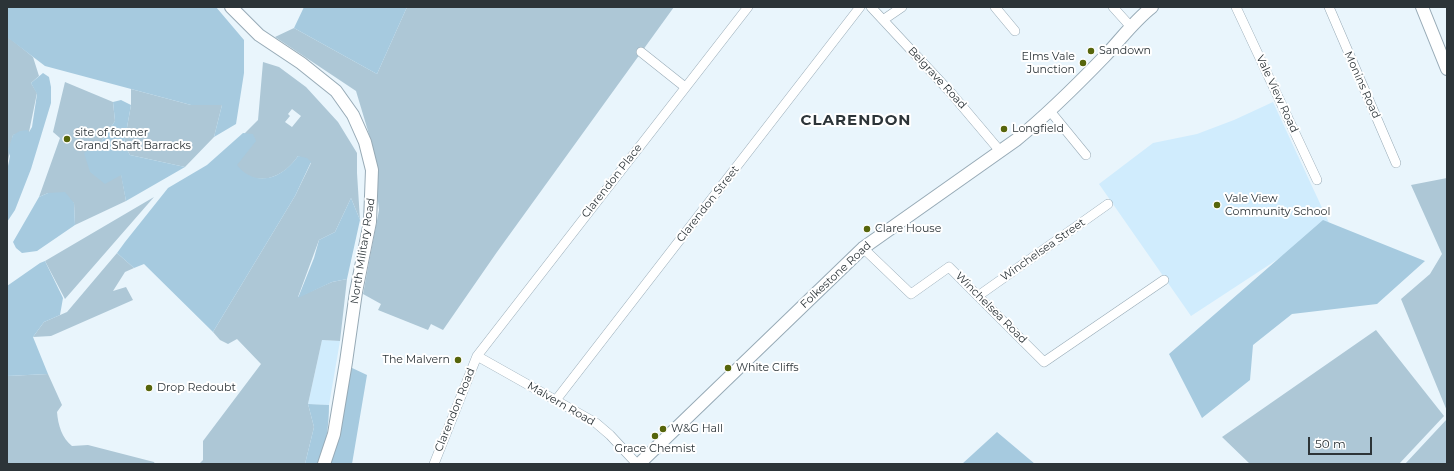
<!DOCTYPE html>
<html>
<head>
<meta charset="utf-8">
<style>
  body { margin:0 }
  #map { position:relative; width:1454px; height:471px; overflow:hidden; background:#e9f5fc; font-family:Montserrat,sans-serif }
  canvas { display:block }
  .frame { position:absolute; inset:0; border:8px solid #2c3438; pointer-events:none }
  .scale { position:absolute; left:1308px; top:437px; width:64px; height:18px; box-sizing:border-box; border:2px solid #2c3438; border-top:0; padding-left:5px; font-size:12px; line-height:14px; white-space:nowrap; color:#2c3438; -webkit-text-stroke:3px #fff; paint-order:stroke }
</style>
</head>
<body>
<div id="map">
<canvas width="1454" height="471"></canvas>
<div class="frame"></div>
<div class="scale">50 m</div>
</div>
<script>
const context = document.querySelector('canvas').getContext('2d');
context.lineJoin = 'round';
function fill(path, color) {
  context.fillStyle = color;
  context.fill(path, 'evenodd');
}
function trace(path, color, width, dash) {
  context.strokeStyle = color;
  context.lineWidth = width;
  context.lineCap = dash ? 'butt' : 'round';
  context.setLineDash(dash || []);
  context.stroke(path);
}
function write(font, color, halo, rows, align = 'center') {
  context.font = font + ' Montserrat,sans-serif';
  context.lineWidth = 4;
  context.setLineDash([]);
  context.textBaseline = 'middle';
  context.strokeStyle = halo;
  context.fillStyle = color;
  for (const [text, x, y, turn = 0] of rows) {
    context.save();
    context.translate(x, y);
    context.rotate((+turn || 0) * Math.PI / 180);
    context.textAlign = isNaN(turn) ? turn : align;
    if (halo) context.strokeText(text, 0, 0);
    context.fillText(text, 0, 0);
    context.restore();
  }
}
fill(new Path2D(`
  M 1273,102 L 1330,225 L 1191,316 L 1099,184 L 1153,143 L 1197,134 L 1234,120 Z
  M 322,340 L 340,341 L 329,405 L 308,404 Z`), '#d0ecfd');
fill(new Path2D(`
  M 407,7 L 674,7 L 497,252 L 443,330 L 431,324 L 428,330 L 378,310 L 381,304 L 363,294 L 379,210 L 371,141 L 356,91 L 275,37 L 294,28 L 377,74 Z
  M 7,36 L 33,57 L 39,76 L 31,83 L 37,93 L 29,132 L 13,135 L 7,166 Z
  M 263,62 L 279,67 L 306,87 L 338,122 L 357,153 L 357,173 L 360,220 L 351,198 L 335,232 L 319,240 L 298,297 L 332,282 L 347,279 L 340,341 L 322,340 L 308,404 L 314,427 L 305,464 L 199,464 L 203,460 L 203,441 L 261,364 L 237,339 L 228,344 L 220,340 L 213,332 L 295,196 L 311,163 L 298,156 C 286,174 265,186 244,174 C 240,171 229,159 224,154 L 258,120 ZM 292,109 L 301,116 L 292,127 L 285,122 L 290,116 L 288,114 Z
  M 65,82 L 113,102 L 115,121 L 101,142 L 121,173 L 126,201 L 75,225 L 74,203 L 48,193 L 39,197 L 60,138 L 53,132 Z
  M 131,89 L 191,105 L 222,105 L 214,137 L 185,167 L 130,155 L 124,144 L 131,105 Z
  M 1447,178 L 1447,411 L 1401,299 L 1430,274 L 1442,254 L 1411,185 Z
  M 154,197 L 65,299 L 45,261 Z
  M 117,253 L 134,268 L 125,272 L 113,291 L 126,287 L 133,300 L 51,336 L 33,337 L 44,322 L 67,312 Z
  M 1376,330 L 1444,416 L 1399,464 L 1250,464 L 1222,437 Z
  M 48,374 L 62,405 L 57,412 C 58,425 62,438 72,446 L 88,445 L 154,462 L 155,464 L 7,464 L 7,376 Z
  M 1447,419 L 1447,464 L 1405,464 Z`), '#adc7d6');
fill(new Path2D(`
  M 7,7 L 216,7 L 244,40 L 244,73 L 236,124 L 214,137 L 222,105 L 191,105 L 45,66 L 7,37 Z
  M 304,7 L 407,7 L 377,74 L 294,28 Z
  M 43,73 L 49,77 L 51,87 L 51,103 L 31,169 L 15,210 L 7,222 L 7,171 L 10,156 L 8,150 L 13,135 L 20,131 L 27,130 L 29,132 L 32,127 L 37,94 L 31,83 Z
  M 121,100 L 131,105 L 124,144 L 130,155 L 185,167 L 126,201 L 121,175 L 105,184 L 90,172 L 84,153 L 101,142 L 115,121 L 113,102 Z
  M 243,133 L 253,134 L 256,141 L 237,165 C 256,189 283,178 298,156 L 307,158 L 311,162 L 295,196 L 213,332 L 144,264 L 134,268 L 117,253 L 125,242 L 168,188 L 207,165 Z
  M 65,192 L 74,203 L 75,225 L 37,251 L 22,253 L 16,248 L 13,242 L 39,197 L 48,193 Z
  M 351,198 L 360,220 L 347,279 L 332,282 L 298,298 L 314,258 L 319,240 L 335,232 Z
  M 1323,220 L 1425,261 L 1377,304 L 1292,314 L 1253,345 L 1250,380 L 1202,418 L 1169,354 Z
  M 45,261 L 63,298 L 60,315 L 44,322 L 33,337 L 48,374 L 7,376 L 7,286 L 40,263 Z
  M 350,367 L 367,375 L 352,464 L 329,464 Z
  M 308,404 L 329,405 C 329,425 326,445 320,464 L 305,464 L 314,427 Z
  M 997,432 L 1035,464 L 962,464 Z`), '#a6cadf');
const street = new Path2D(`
  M 871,7 L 951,93 L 1000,151
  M 995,7 L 1015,31
  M 1113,7 L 1131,27
  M 1236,7 L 1317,180
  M 1329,7 L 1396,163
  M 883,20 L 902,7
  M 641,52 L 685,87
  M 1050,111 L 1086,155
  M 863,248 L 911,294 L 949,267 L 1044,362 L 1164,280
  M 978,296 L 1108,204
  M 477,356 L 596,423 L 610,435 L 637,464
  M 556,400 L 860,7
  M 434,464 L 477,356 L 748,7`);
const secondary = new Path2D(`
  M 231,7 L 259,35 L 301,63 L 336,91 L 353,115 L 365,142 L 372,170 L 370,222 L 356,292 L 346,362 L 334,434 L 324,464
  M 1422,7 L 1447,69
  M 639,464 L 863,248 L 1016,140 C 1048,114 1077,85 1105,56 C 1121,39 1134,21 1152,7`);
trace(street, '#97aab6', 10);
trace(secondary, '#97aab6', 14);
trace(street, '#fff', 9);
trace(secondary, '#fff', 12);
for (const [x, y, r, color] of [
  [1091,51,4,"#56650b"],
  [1083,63,4,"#56650b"],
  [1004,129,4,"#56650b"],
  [67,139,4,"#56650b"],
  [1217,205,4,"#56650b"],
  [867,229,4,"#56650b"],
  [458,360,4,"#56650b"],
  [728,368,4,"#56650b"],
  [149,388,4,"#56650b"],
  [663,429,4,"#56650b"],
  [655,436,4,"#56650b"]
]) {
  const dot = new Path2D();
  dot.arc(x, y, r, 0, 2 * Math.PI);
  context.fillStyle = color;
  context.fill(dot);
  trace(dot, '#fff', 1.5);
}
write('11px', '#2c3438', '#fff', [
  ["Sandown",1099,51],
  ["Elms Vale",1075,57,"right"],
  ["Junction",1075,70,"right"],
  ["Longfield",1012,129],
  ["site of former",75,133],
  ["Grand Shaft Barracks",75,146],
  ["Vale View",1225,199],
  ["Community School",1225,212],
  ["Clare House",875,229],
  ["The Malvern",450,360,"right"],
  ["White Cliffs",736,368],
  ["Drop Redoubt",157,388],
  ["W&G Hall",671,429],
  ["Grace Chemist",655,449,"center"]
], 'left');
write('11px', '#2c3438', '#fff', [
  ["Belgrave Road",937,78,47],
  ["Monins Road",1362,85,66],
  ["Vale View Road",1277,94,65],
  ["Clarendon Place",612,181,-52],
  ["Clarendon Street",708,204,-52],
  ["Winchelsea Street",1043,250,-35],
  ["North Military Road",363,251,-81],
  ["Folkestone Road",836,275,-43],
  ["Winchelsea Road",991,308,45],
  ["Malvern Road",561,404,30],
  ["Clarendon Road",455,410,-68]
]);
context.letterSpacing = '1px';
write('bold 15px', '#2c3438', '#fff', [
  ["CLARENDON",856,121]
]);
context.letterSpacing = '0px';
</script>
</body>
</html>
